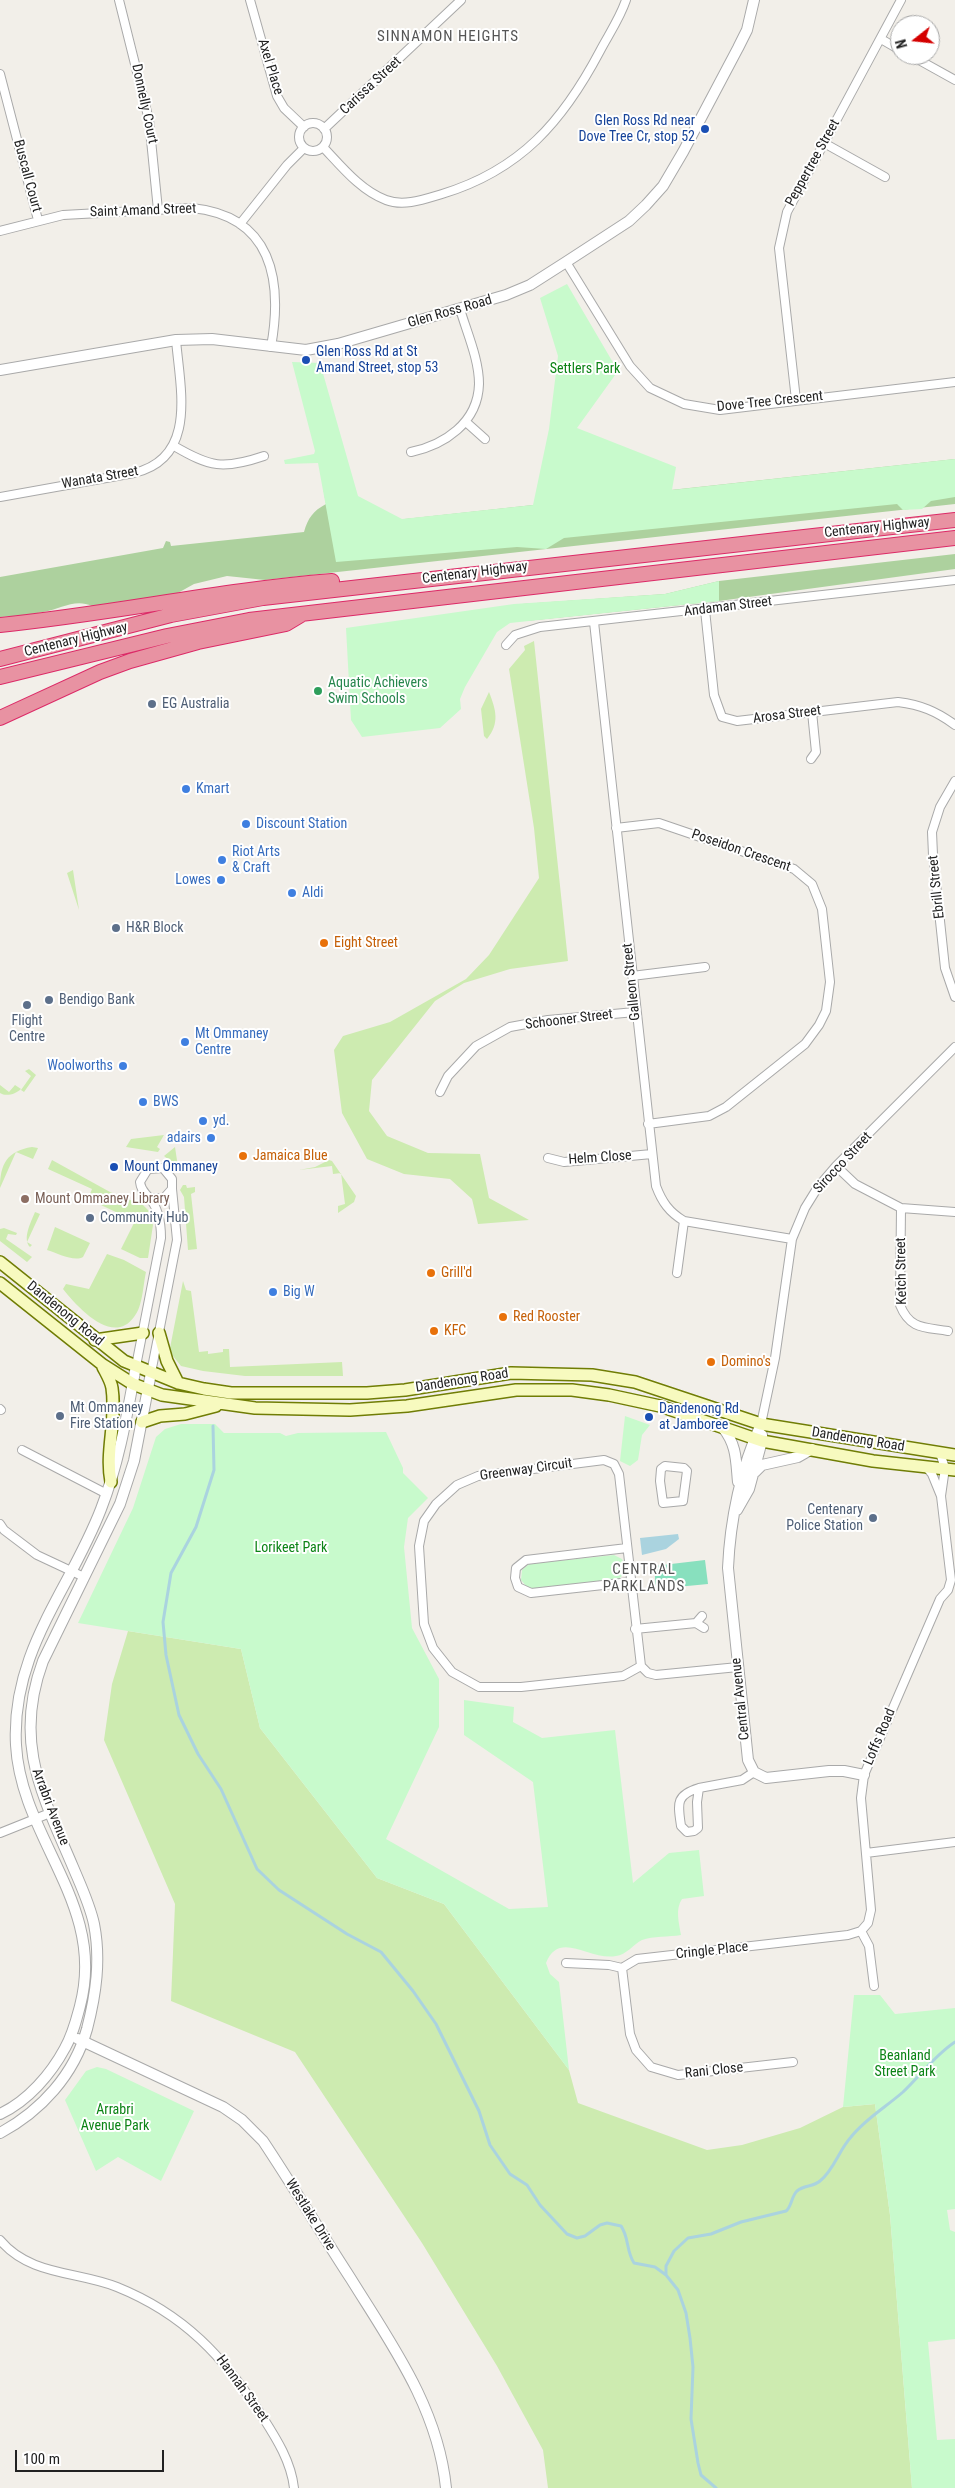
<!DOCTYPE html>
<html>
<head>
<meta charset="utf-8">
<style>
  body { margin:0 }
  #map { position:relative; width:955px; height:2488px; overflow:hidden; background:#f2efe9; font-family:"Roboto Condensed",sans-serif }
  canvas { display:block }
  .north { position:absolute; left:890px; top:15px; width:50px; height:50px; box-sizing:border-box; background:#fff; border:1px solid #a7a7a7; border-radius:50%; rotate:254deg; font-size:14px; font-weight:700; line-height:20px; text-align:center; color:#222 }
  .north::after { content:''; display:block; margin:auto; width:18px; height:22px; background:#d40000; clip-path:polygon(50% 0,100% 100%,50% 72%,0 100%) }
  .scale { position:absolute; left:15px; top:2450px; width:149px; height:22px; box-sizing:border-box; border:2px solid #222; border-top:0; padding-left:6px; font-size:15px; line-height:18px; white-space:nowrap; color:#222; -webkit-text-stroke:4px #fff; paint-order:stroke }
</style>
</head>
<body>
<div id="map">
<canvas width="955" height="2488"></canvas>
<div class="north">N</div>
<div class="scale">100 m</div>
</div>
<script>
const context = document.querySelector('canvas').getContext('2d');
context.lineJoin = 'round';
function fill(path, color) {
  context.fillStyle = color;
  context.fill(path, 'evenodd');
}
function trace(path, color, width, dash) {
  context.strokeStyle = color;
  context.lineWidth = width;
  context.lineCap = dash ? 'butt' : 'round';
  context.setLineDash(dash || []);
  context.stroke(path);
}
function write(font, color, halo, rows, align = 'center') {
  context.font = font + ' "Roboto Condensed",sans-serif';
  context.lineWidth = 4;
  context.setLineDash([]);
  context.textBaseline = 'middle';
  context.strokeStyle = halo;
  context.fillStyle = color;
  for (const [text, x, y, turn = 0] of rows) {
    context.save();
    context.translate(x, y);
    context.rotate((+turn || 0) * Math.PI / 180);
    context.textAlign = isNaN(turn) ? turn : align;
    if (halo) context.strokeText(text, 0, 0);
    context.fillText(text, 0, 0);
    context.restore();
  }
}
fill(new Path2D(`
  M 534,641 L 568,961 L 510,969 L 464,983 L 435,1001 L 372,1080 L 369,1111 L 387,1136 L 428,1153 L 480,1154 L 489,1198 L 529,1220 L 478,1224 L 472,1199 L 450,1179 L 404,1174 L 367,1159 L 342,1113 L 334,1050 L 343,1036 L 390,1022 L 466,979 L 489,955 L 539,878 L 534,828 L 509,669 L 525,650 L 524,646 Z
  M 489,692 C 496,710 500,723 487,739 L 484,736 L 481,709 Z
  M 73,870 L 79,910 L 67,873 Z
  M 29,1069 L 36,1075 L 24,1092 L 21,1090 L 31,1076 L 25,1071 Z
  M 0,1085 L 9,1092 L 15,1085 L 21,1089 C 16,1094 6,1097 0,1093 Z
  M 164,1135 L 157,1147 L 160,1149 L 158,1152 L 126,1147 L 131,1139 Z
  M 32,1147 L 38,1148 L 33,1159 L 16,1152 L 0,1188 C 0,1164 7,1151 32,1147 Z
  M 175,1147 L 178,1167 L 164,1156 Z
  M 52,1160 L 110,1192 L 143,1205 L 149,1211 L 153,1225 L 148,1258 L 140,1258 L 121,1249 L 135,1221 L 88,1199 L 92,1189 L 48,1169 Z
  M 329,1160 L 332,1161 L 356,1196 L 354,1202 L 338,1213 L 338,1206 L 345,1204 L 341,1173 L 333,1174 L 332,1166 L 299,1170 L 315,1167 Z
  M 183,1185 L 186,1185 L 187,1188 L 195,1187 L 195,1192 L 191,1194 L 197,1249 L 188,1250 L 184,1197 L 180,1190 Z
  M 35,1212 L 40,1214 L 27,1242 L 32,1245 L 30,1247 C 22,1239 31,1222 35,1212 Z
  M 55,1227 L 90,1243 L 83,1257 C 74,1262 57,1253 47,1250 Z
  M 4,1228 L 17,1233 L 16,1235 L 8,1234 L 6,1239 L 32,1257 L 27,1262 L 0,1241 L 0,1229 Z
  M 107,1254 L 124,1260 L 146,1272 C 143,1285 143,1306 134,1317 C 113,1346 78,1308 63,1289 L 66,1284 L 89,1289 Z
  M 183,1281 L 186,1290 L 191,1291 L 199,1352 L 208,1351 L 208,1354 L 223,1352 L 223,1349 L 229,1349 L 230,1367 L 342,1362 L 343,1376 L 245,1376 L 203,1371 L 181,1366 L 173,1356 L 170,1348 Z
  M 128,1631 L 241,1649 L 260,1728 L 377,1878 L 444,1904 L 569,2070 L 578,2103 L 707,2150 L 742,2145 L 800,2128 L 843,2107 L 875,2104 L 890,2215 L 912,2488 L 548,2488 L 543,2450 L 497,2366 L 422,2243 L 295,2052 L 171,2001 L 175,1904 L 104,1740 L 112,1684 Z`), '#cdebb0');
fill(new Path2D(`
  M 955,459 L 955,504 L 265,580 L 227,576 L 194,584 L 176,594 L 92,606 C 75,598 61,609 43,612 C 29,615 15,616 0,617 L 0,577 L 163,548 L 166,541 L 170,542 L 171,546 L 304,532 C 308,518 313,511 326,504 L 323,487 L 368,523 Z
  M 955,554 L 955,569 L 719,601 L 526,621 L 522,604 L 665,594 L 719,581 Z`), '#add19e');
fill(new Path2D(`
  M 567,284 L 618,371 L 577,428 L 676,467 L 672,490 L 955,459 L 955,497 L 931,501 L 922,509 L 903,510 L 897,504 L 564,538 L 546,549 L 517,547 L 336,562 L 318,463 L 285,464 L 284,460 L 314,454 L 315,451 L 292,362 L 320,363 L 358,496 L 402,519 L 533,505 L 549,429 L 558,356 L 540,298 Z
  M 719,581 L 719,601 L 510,623 L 497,632 L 465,687 L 460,699 L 461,709 L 440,728 L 362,737 L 351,720 L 346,628 L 514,604 L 665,594 Z
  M 625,1416 L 650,1425 L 642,1435 L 638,1460 L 630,1466 L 620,1461 Z
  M 181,1424 L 215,1424 L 224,1433 L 280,1433 L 286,1436 L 298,1433 L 386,1432 L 403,1468 L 403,1473 L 428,1498 L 408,1518 L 404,1547 L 412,1628 L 439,1679 L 439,1727 L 386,1839 L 509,1909 L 548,1907 L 533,1782 L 464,1735 L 464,1700 L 514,1707 L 513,1722 L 542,1738 L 615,1730 L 633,1883 L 669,1853 L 699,1850 L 704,1896 L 682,1899 C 675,1909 679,1923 681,1935 C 669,1937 653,1936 642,1940 C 634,1944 626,1955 616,1956 C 590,1961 559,1929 546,1963 L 550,1974 L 559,1982 L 569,2070 L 444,1904 L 377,1878 L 260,1728 L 241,1649 L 78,1623 L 133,1508 L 156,1437 L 165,1429 Z
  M 614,1555 L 622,1559 C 626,1567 626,1575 618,1579 L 532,1589 L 527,1587 L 521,1580 L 522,1570 L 529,1564 Z
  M 854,1995 L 880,1995 L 895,2014 L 955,2008 L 955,2209 L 947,2210 L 950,2230 L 955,2232 L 955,2339 L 928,2342 L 937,2440 L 955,2439 L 955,2488 L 912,2488 L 890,2215 L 875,2104 L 843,2107 Z
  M 97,2067 L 106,2069 L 194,2111 L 161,2181 L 118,2157 L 96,2171 L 65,2100 L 86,2071 Z`), '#c8facc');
fill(new Path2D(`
  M 705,1560 L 708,1584 L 656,1589 L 654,1566 Z`), '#88e0be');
fill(new Path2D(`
  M 678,1534 L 679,1539 L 666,1549 L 642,1555 L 640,1538 Z`), '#aad3df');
trace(new Path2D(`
  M 213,1426 L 214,1470 L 196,1527 L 171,1573 L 163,1622 L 166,1655 L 179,1715 L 198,1754 L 221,1789 L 257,1869 L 279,1890 L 347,1934 L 381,1952 L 413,1991 L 436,2024 L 479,2111 L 490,2145 L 510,2174 L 527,2185 L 540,2205 L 567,2234 L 577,2238 L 585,2236 L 600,2225 L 607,2223 L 621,2226 C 629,2237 626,2251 634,2263 L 655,2267 L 666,2275 L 678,2290 L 686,2313 L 690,2338 L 693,2367 L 691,2419 L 698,2463 L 701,2475 L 716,2488
  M 666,2275 L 666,2266 L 674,2251 L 688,2238 L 711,2234 L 741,2222 L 786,2211 C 792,2206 791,2197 797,2191 C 804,2185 813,2187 820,2181 C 834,2170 839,2150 851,2137 C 865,2119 886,2107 903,2092 C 920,2076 935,2055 955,2042`), '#aad3df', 3);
const minor = new Path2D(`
  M 119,0 L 149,120 L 158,210
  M 250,0 L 277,96 L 284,108 L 304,127
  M 881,39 L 900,50
  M 910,55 L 955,80
  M 0,74 L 38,220
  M299 137a14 14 0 1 1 28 0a14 14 0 1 1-28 0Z
  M 324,129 L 461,0
  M 824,143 L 885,177
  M 323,147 C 341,166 361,191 386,200 C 404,207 425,199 442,194 C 521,170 563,121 600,51 C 609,34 620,18 626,0
  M 240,224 L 287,165 L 304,148
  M 0,231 L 63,215 L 192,208 C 272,216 283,280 271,347
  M 566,262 L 630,366 L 650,388 L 684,404 L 720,410 L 955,382
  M 796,400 L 779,248 L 787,212 L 901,0
  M 466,422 L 485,439
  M 174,446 C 210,467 223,470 264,456
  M 411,452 C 444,445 478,423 479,384 C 479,359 467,333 460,309
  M 0,497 L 134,473 C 198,458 180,388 176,340
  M 705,610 L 714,695 L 722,717 L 737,721 L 898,702 C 921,705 936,711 955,725
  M 594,622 L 656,1186 C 662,1202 669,1212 684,1221 L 792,1239
  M 506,645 L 515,635 L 540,627 L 955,580
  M 811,759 L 816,752 L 812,712
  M 955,781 L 940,807 L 932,832 L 933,855 L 945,968 L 955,997
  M 616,828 L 659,823 L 794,869 L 812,884 L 822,909 L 830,982 L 826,1011 L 819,1025 L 805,1044 L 726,1107 L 709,1116 L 648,1124
  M 632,976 L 705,967
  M 440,1092 L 448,1076 L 476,1046 L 510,1027 L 548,1020 L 635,1012
  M 548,1158 L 564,1162 L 652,1154
  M 836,1166 L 855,1184 L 901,1208 L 955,1212
  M 901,1208 L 900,1305 C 910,1330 925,1327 948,1331
  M 677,1273 L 684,1221
  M 136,1366 L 161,1238 C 161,1225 159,1209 150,1199 C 145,1192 141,1191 140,1182 L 148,1169 L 163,1168 L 172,1179 L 172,1189 L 164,1198 L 150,1198
  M 151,1373 L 177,1240 L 172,1189
  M 0,1409 L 1,1410
  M 761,1424 L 775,1358 L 792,1239 L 805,1208 L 818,1187 L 836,1166 L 955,1047
  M 22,1450 L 107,1494
  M 665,1466 L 684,1468 L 687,1471 L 683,1501 L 663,1503 L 660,1481 L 661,1469 Z
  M 926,1467 L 932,1474 L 941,1496
  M 0,1524 L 4,1530 L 37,1555 L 84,1577
  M 627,1548 L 526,1560 L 516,1568 L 515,1578 L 518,1587 L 531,1593 L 630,1582
  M 702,1616 L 696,1623 L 704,1628
  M 635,1629 L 696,1623
  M 641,1666 L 619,1474 L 614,1464 L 604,1460 L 478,1476 L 457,1485 L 436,1504 L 424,1521 L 419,1546 L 424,1624 L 433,1648 L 452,1672 L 479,1687 L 521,1687 L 623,1676 L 641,1666 L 648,1673 L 656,1675 L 738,1667
  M 699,1788 C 675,1795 678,1804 681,1826 L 687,1832 L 694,1831 L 698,1828 L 697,1802 L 699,1788 L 742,1780 L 754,1772
  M 0,1833 L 50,1813
  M 866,1853 L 955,1842
  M 566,1963 L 609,1965 L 622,1968 L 637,1959 L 848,1935 L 861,1931
  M 622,1968 L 630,2034 L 636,2050 L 651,2067 L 678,2075 L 793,2062
  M 874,1986 L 869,1946 L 861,1931 L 868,1923 L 871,1910 L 861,1798 L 864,1775 L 940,1599 L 948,1590 L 951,1580 L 941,1496 L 945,1468 L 940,1453
  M 0,2240 C 30,2276 77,2271 117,2287 C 184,2314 224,2357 262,2416 C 276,2438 291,2461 294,2488`);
const tertiary = new Path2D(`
  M 0,370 L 176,340 L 212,339 L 306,350 L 338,344 L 506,295 L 530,285 L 566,262 L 629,221 L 646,205 L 663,186 L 683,152 L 738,48 L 747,30 L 754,0
  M 761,1424 C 741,1467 730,1521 728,1568 L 748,1760 L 754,1772 L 766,1778 L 829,1771 L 844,1771 L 864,1775
  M 723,1428 C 737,1445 736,1462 738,1482
  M 755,1472 L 762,1465 L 798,1457 L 812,1449
  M 737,1510 L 749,1489 L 762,1441 L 762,1435
  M 78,2039 L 223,2107 L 242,2120 L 263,2141 C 293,2186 321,2233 351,2279 C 392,2345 438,2408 446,2488
  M 0,2114 C 28,2101 51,2074 65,2048 C 73,2034 76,2021 80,2006 C 107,1905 21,1839 16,1745 C 11,1651 70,1590 101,1509 C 119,1463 127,1415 136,1366
  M 0,2133 C 41,2111 74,2075 87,2029 C 96,1994 101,1960 94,1924 C 90,1905 81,1886 73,1867 C 42,1794 13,1742 43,1661 L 120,1504 L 134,1461 L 151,1373`);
const secondary = new Path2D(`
  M 0,1262 L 124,1361 L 178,1383 L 204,1389 L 231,1393 L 367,1393 L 405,1390 L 511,1373 L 592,1375 L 635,1382 L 761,1424 L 955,1455
  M 0,1283 L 103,1365 L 133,1384 L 162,1395 L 255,1408 L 350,1410 L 407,1406 L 516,1390 L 572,1390 L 609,1395 L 660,1406 L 762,1441 L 873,1461 L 955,1470
  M 159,1333 L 167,1361 L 178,1383
  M 95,1340 L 143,1333
  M 103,1367 C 106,1373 111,1381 112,1388 C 117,1421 105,1451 111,1482
  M 142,1422 L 160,1416 L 185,1414 L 216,1406`);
const motorway = new Path2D(`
  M 0,625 C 111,614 220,590 332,581
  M 0,659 L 171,615 L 263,598 L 955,520
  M 0,677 L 167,636 L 249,620 L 955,538
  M 0,718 L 100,672 L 130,661 L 198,642 L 286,624 L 301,615`);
trace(minor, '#a9a9a9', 10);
trace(tertiary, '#a9a9a9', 12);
trace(secondary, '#707d05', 14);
trace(motorway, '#dc2a67', 16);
trace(minor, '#fff', 8);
trace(tertiary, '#fff', 10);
trace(secondary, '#f7fabf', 11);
trace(motorway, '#e892a2', 14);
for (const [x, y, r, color] of [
  [705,129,5,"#1a4fb4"],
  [306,360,5,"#1a4fb4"],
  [318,691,5,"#2e9e5b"],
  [152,704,5,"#5c6f8a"],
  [186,789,5,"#3f7fe0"],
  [246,824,5,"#3f7fe0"],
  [222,860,5,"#3f7fe0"],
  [221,880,5,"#3f7fe0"],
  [292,893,5,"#3f7fe0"],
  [116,928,5,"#5c6f8a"],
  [324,943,5,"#e8710a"],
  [49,1000,5,"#5c6f8a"],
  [27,1005,5,"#5c6f8a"],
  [185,1042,5,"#3f7fe0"],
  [123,1066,5,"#3f7fe0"],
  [143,1102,5,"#3f7fe0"],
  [203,1121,5,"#3f7fe0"],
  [211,1138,5,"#3f7fe0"],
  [243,1156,5,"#e8710a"],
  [114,1167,5,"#1a4fb4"],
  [25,1199,5,"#8d6e63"],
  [90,1218,5,"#5c6f8a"],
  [431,1273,5,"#e8710a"],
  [273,1292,5,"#3f7fe0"],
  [503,1317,5,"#e8710a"],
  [434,1331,5,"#e8710a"],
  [711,1362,5,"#e8710a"],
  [60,1416,5,"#5c6f8a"],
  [649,1417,5,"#1a4fb4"],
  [873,1518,5,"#5c6f8a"]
]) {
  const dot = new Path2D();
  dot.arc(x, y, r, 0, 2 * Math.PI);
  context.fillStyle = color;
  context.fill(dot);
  trace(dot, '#fff', 2);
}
write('14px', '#222', '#fff', [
  ["Axel Place",270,67,73],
  ["Carissa Street",371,86,-43],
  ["Donnelly Court",144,104,78],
  ["Peppertree Street",813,163,-61],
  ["Buscall Court",27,176,75],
  ["Saint Amand Street",143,211,-2],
  ["Glen Ross Road",450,312,-16],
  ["Dove Tree Crescent",770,402,-6],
  ["Wanata Street",100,478,-10],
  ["Centenary Highway",877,528,-6],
  ["Centenary Highway",475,573,-7],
  ["Andaman Street",728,607,-7],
  ["Centenary Highway",76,640,-14],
  ["Arosa Street",787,715,-7],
  ["Poseidon Crescent",741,851,19],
  ["Ebrill Street",937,887,-96],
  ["Galleon Street",632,982,-96],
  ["Schooner Street",569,1020,-7],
  ["Helm Close",600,1158,-4],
  ["Sirocco Street",843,1163,-47],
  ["Ketch Street",902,1271,-91],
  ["Dandenong Road",65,1314,39],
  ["Dandenong Road",462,1381,-9],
  ["Dandenong Road",858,1440,9],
  ["Greenway Circuit",526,1470,-8],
  ["Central Avenue",741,1699,-96],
  ["Loffs Road",880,1737,-67],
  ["Arrabri Avenue",50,1807,69],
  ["Cringle Place",712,1951,-6],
  ["Rani Close",714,2071,-6],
  ["Westlake Drive",310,2215,58],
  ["Hannah Street",242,2389,54]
]);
write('14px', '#164399', '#fff', [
  ["Glen Ross Rd near",695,121,"right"],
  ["Dove Tree Cr, stop 52",695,137,"right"],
  ["Glen Ross Rd at St",316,352],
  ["Amand Street, stop 53",316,368],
  ["Mount Ommaney",124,1167],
  ["Dandenong Rd",659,1409],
  ["at Jamboree",659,1425]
], 'left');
write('14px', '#0c8416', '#fff', [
  ["Settlers Park",585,369],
  ["Lorikeet Park",291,1548],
  ["Beanland",905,2056],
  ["Street Park",905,2072],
  ["Arrabri",115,2110],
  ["Avenue Park",115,2126]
]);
write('14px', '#27864d', '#fff', [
  ["Aquatic Achievers",328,683],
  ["Swim Schools",328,699]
], 'left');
write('14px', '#4e5e75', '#fff', [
  ["EG Australia",162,704],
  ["H&R Block",126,928],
  ["Bendigo Bank",59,1000],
  ["Flight",27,1021,"center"],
  ["Centre",27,1037,"center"],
  ["Community Hub",100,1218],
  ["Mt Ommaney",70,1408],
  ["Fire Station",70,1424],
  ["Centenary",863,1510,"right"],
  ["Police Station",863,1526,"right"]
], 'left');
write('14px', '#366cbe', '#fff', [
  ["Kmart",196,789],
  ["Discount Station",256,824],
  ["Riot Arts",232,852],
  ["& Craft",232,868],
  ["Lowes",211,880,"right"],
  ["Aldi",302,893],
  ["Mt Ommaney",195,1034],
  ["Centre",195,1050],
  ["Woolworths",113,1066,"right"],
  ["BWS",153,1102],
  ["yd.",213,1121],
  ["adairs",201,1138,"right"],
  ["Big W",283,1292]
], 'left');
write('14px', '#c56008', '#fff', [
  ["Eight Street",334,943],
  ["Jamaica Blue",253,1156],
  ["Grill'd",441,1273],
  ["Red Rooster",513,1317],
  ["KFC",444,1331],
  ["Domino's",721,1362]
], 'left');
write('14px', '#785e54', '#fff', [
  ["Mount Ommaney Library",35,1199]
], 'left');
context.letterSpacing = '1px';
write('15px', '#555', '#fff', [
  ["SINNAMON HEIGHTS",448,37],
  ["CENTRAL",644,1570],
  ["PARKLANDS",644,1587]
]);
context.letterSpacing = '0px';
</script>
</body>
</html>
